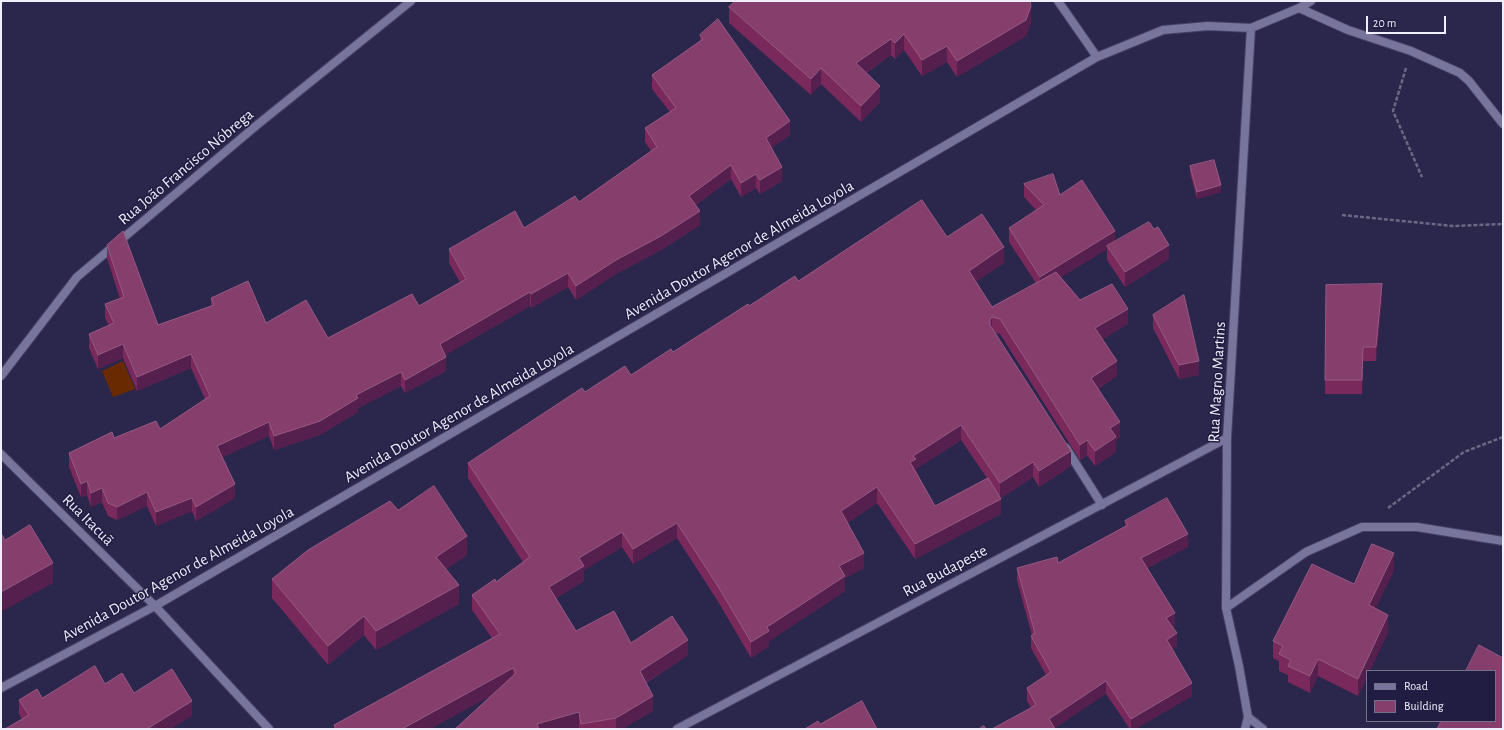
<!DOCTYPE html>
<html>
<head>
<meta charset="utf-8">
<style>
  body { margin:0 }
  #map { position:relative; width:1504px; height:730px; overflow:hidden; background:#2b264c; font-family:"Alegreya Sans",sans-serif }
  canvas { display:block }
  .frame { position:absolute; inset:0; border:2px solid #eeeefd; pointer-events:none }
  .legend { position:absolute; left:1366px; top:670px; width:130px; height:52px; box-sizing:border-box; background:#211c41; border:1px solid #73708c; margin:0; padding:5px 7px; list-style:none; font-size:12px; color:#eeeefd }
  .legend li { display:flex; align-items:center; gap:8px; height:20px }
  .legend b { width:20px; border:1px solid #73708c }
  .scale { position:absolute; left:1366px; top:16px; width:80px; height:18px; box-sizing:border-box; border:2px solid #eeeefd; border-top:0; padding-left:5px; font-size:12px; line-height:14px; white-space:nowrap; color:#eeeefd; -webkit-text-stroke:3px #211c41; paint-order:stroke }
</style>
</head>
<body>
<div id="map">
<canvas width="1504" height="730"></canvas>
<div class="frame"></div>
<ul class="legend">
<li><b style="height:5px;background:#78759c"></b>Road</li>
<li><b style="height:11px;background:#863e6d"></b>Building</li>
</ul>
<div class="scale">20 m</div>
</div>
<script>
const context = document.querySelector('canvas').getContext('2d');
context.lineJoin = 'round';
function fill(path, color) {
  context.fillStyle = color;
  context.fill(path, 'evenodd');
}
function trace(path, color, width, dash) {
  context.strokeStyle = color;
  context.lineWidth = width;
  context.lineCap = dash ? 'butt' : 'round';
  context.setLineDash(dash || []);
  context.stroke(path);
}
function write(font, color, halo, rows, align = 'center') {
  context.font = font + ' "Alegreya Sans",sans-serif';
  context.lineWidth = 3;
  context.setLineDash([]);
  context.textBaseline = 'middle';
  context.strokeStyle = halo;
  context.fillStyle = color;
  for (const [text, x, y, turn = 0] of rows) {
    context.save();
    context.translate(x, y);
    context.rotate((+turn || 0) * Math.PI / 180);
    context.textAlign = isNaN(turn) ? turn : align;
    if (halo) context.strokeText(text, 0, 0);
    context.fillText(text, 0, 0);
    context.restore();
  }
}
fill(new Path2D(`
  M 123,361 L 135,389 L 113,397 L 102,371 Z`), '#6a2a00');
const street = new Path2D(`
  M 1058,1 L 1097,57
  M 1299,8 L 1348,30 L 1411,51 L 1460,73 L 1469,81 L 1503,124
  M 1251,28 L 1227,438 L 1226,608 L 1239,666 L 1248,717 L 1263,729
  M 1,376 L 77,277 L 257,125 L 411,1
  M 1066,448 L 1102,505
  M 1,454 L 155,606 L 269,729
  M 1226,608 L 1306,552 L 1362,527 L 1417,527 L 1503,541
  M 1,688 L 155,606 L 1097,57 L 1163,30 L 1208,26 L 1251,28 L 1299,8 L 1311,1
  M 677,729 L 1227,438
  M 1245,729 L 1248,717`);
trace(street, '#464265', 10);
trace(new Path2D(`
  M 1406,68 L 1393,111 L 1422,177
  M 1342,215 L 1453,226 L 1503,224
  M 1388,508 L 1464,452 L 1503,437`), '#6b6886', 2.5, [4, 2]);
trace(street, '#78759c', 8);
fill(new Path2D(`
  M 733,1 L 1030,1 L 1031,22 L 1026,36 L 957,77 L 947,62 L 922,76 L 904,50 L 895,59 L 891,55 L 866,73 L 880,102 L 861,122 L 821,84 L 811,95 L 729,23 L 729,7 L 733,4 Z
  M 700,35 L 790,135 L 771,148 L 782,181 L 760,194 L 756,188 L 741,197 L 731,179 L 696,205 L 700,225 L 661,250 L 616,274 L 576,300 L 568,287 L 531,308 L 530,306 L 445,355 L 446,371 L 405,393 L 401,386 L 358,408 L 358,412 L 320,435 L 274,450 L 269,436 L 222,457 L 235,498 L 196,521 L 192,511 L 156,526 L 147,506 L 117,520 L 108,516 L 102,502 L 91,507 L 87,495 L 81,497 L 69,467 L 69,453 L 114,438 L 160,429 L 205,399 L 191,368 L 137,391 L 123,358 L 98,369 L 89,348 L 89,334 L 109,326 L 105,318 L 105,304 L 120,299 L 107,258 L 107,245 L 158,325 L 211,306 L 211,298 L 266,323 L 328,338 L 419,306 L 460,282 L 449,263 L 449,249 L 524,228 L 579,202 L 651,151 L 645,142 L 645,128 L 670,112 L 652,89 L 652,75 L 700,41 Z
  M 1190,166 L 1221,192 L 1197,199 L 1190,173 Z
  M 1024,184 L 1060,195 L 1115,241 L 1169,259 L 1125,287 L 1107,260 L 1107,249 L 1061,277 L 1080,300 L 1128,324 L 1102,339 L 1117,376 L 1098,389 L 1120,437 L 1116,440 L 1116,452 L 1095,466 L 1087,455 L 1080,460 L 1000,334 L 996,333 L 1071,466 L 1039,487 L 1033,477 L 1001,498 L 1001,514 L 915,559 L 877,503 L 847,523 L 864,568 L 845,578 L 845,591 L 769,641 L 769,646 L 751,658 L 719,603 L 677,538 L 633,564 L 622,547 L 584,570 L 584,581 L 556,598 L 576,631 L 688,655 L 646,683 L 653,711 L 622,729 L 580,729 L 579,728 L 493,694 L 430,729 L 334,729 L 334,725 L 492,638 L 472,610 L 472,595 L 496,582 L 523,562 L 468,478 L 468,463 L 585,392 L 631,375 L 673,352 L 749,306 L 798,281 L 947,237 L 1004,263 L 976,281 L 992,307 L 1036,283 L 1009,242 L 1009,228 L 1036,210 L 1024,197 ZM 961,440 L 987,478 L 935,506 L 916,471 L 916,469 Z
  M 1326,285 L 1382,298 L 1376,361 L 1363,361 L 1362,394 L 1325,394 Z
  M 1153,315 L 1199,375 L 1179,379 L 1153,328 Z
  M 398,510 L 467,555 L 446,569 L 459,604 L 376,650 L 364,635 L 328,665 L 272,598 L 272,579 Z
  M 1125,521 L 1188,547 L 1147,568 L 1175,625 L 1173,627 L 1177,646 L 1172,649 L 1192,696 L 1135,729 L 1130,729 L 1106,694 L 1031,708 L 1027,701 L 1027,688 L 1046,675 L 1031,648 L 1031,636 L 1032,635 L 1017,581 L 1017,568 L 1058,563 L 1125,526 Z
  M 1394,570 L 1375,609 L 1388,632 L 1358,696 L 1318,676 L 1310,693 L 1288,682 L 1288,675 L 1279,671 L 1279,661 L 1273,658 L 1273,641 L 1354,584 Z
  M 105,684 L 134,693 L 192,716 L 22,719 L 19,714 L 19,700 L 42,698 Z`), '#7a295c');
fill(new Path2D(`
  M 1031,6 L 1031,22 L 1026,36 L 957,77 L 957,61 Z
  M 904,34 L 904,50 L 895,59 L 895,43 Z
  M 891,39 L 891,55 L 856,79 L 856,63 Z
  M 947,46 L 947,62 L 922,76 L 922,60 Z
  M 821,68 L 821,84 L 811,95 L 811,79 Z
  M 880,86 L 880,102 L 861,122 L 861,106 Z
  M 790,121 L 790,135 L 766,152 L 766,138 Z
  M 731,165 L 731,179 L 689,210 L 689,196 Z
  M 782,167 L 782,181 L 760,194 L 760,180 Z
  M 756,174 L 756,188 L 741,197 L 741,183 Z
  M 1221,185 L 1221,192 L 1197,199 L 1197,192 Z
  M 700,211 L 700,225 L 661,250 L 616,274 L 576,300 L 576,286 L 616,260 Z
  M 1115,231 L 1115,244 L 1107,246 L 1107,249 L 1040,290 L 1040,277 Z
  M 1169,245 L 1169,259 L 1125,287 L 1125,272 Z
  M 1004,247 L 1004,263 L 969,286 L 969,271 Z
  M 568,273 L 568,287 L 531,308 L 531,294 Z
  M 1382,284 L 1382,298 L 1376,361 L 1376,347 Z
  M 530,292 L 530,306 L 440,358 L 440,344 Z
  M 1128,309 L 1128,324 L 1095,344 L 1095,328 Z
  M 992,317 L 992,332 L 990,335 L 990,320 Z
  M 123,344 L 123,358 L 98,369 L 98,355 Z
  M 191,354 L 191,368 L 137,391 L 137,377 Z
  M 446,357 L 446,371 L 405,393 L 405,380 Z
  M 1117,361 L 1117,376 L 1091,393 L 1091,378 Z
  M 1199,361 L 1199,375 L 1179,379 L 1179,365 Z
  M 401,372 L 401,386 L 358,408 L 358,412 L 320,435 L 274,450 L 274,436 Z
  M 269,422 L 269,436 L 217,460 L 217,446 Z
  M 1120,422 L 1120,437 L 1116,440 L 1116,452 L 1095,466 L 1095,451 L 1110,428 Z
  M 961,425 L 961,440 L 916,469 L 916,474 L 910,462 L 913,456 Z
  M 1087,440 L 1087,455 L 1080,460 L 1080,445 Z
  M 1071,451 L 1071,466 L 1039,487 L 1039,471 Z
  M 1033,462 L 1033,477 L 1000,499 L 1000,483 Z
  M 87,481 L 87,495 L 81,497 L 81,484 Z
  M 235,484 L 235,498 L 196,521 L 196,507 Z
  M 877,487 L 877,503 L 841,527 L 841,511 Z
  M 102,488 L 102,502 L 91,507 L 91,493 Z
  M 147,492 L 147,506 L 117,520 L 117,507 Z
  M 192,498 L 192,511 L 156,526 L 156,512 Z
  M 1001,499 L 1001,514 L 915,559 L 915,544 Z
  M 677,523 L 677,538 L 633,564 L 633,549 Z
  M 622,532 L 622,547 L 584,570 L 584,581 L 549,602 L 549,587 L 579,558 Z
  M 1188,534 L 1188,547 L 1141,571 L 1141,558 Z
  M 467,536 L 467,555 L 436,575 L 436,557 Z
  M 864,553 L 864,568 L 845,578 L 845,591 L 769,641 L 769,646 L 751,658 L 751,642 L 767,627 L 839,566 Z
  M 1394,553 L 1394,570 L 1369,622 L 1369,605 Z
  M 53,563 L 53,583 L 1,612 L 1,592 Z
  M 459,585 L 459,604 L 376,650 L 376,631 Z
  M 1175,613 L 1175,625 L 1166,630 L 1166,618 Z
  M 1388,615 L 1388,632 L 1370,671 L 1367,671 L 1367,677 L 1358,696 L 1358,679 Z
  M 364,616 L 364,635 L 328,665 L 328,646 Z
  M 1177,633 L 1177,646 L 1167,653 L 1167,640 Z
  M 688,640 L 688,655 L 640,686 L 640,671 Z
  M 1318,659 L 1318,676 L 1310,693 L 1310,676 Z
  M 513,668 L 513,684 L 430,729 L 402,729 Z
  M 1106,681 L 1106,694 L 1054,729 L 1049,719 Z
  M 1192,683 L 1192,696 L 1135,729 L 1131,729 L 1131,719 Z
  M 653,696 L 653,711 L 622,729 L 616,729 L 616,718 Z
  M 192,701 L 192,716 L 171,729 L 147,729 Z
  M 579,712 L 579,728 L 574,729 L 537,729 L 537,724 Z`), '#551f4e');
const building = new Path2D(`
  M 736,1 L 1030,1 L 1031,6 L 1026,20 L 957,61 L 947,46 L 922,60 L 904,34 L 895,43 L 891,39 L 856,63 L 880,86 L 861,106 L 821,68 L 811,79 L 729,7 Z
  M 718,19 L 790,121 L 766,138 L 782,167 L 760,180 L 756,174 L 741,183 L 731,165 L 689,196 L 700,211 L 661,236 L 616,260 L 576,286 L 568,273 L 531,294 L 530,292 L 440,344 L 446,357 L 405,380 L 401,372 L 356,395 L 358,398 L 320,421 L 274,436 L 269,422 L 217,446 L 235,484 L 196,507 L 192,498 L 156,512 L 147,492 L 117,507 L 108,503 L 102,488 L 91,493 L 87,481 L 81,484 L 69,453 L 112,432 L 114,438 L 156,421 L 160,429 L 210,396 L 191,354 L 137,377 L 123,344 L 98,355 L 89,334 L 114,323 L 105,304 L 124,297 L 107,245 L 123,231 L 158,325 L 214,305 L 211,298 L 248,281 L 266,323 L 306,300 L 328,338 L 412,294 L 419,306 L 466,279 L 449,249 L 515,211 L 524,228 L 575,196 L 579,202 L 657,147 L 645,128 L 676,108 L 652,75 L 703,39 L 700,35 Z
  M 1214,160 L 1221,185 L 1197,192 L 1190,166 Z
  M 1053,174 L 1060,195 L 1082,180 L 1115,231 L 1040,277 L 1009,228 L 1044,205 L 1024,184 Z
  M 922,200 L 947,237 L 982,214 L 1004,247 L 969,271 L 992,307 L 1056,272 L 1080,300 L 1112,284 L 1128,309 L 1095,328 L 1117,361 L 1091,378 L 1120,422 L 1110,428 L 1116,437 L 1095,451 L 1087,440 L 1080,445 L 1000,319 L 992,317 L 990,320 L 990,325 L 1071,451 L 1039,471 L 1033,462 L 1000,483 L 961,425 L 913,456 L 916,459 L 910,462 L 935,506 L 988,478 L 1001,499 L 915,544 L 877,487 L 841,511 L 864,553 L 839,566 L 845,576 L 767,627 L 769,631 L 751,642 L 719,588 L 677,523 L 633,549 L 622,532 L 579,558 L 584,566 L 549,587 L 576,631 L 614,611 L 631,643 L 672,616 L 688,640 L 640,671 L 653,696 L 616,718 L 581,724 L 579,712 L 537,724 L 539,729 L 455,729 L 516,673 L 513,668 L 402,729 L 336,729 L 334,725 L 500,634 L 472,595 L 495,579 L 496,582 L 530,557 L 468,463 L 582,388 L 585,392 L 625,366 L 631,375 L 671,349 L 673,352 L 748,304 L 749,306 L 795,276 L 798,281 Z
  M 1149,222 L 1154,229 L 1158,227 L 1169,245 L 1125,272 L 1107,246 Z
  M 1382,284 L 1376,347 L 1363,347 L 1362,380 L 1325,380 L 1326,285 Z
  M 1184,295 L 1199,361 L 1179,365 L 1153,315 Z
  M 434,486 L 467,536 L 436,557 L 459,585 L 376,631 L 364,616 L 328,646 L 272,579 L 308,550 L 390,501 L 398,510 Z
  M 1167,498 L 1188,534 L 1141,558 L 1175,613 L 1166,618 L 1177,633 L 1167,640 L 1192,683 L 1131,719 L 1106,681 L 1049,719 L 1055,729 L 992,729 L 1036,705 L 1027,688 L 1051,672 L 1031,636 L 1035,633 L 1017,568 L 1057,557 L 1058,563 L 1128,525 L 1125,521 Z
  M 30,525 L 53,563 L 1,592 L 1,533 L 5,540 Z
  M 1372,544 L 1394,553 L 1369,605 L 1388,615 L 1358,679 L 1318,659 L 1310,676 L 1288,666 L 1291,660 L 1279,654 L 1283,646 L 1273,641 L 1312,564 L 1354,584 Z
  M 1479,645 L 1503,658 L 1503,729 L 1437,729 L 1441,721 L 1495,721 L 1495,671 L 1466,671 Z
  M 95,666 L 105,684 L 122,673 L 134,693 L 172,669 L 192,701 L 147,729 L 5,729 L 29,715 L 19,700 L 37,689 L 42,698 Z
  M 862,701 L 877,729 L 805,729 L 818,721 L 820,724 Z
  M 984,726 L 986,729 L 979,729 Z`);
fill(building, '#863e6d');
trace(building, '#965a84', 1);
write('16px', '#eeeefd', '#211c41', [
  ["Rua João Francisco Nóbrega",186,167,-40],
  ["Avenida Doutor Agenor de Almeida Loyola",739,250,-30],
  ["Rua Magno Martins",1217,382,-87],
  ["Avenida Doutor Agenor de Almeida Loyola",459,413,-30],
  ["Rua Itacuã",88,520,45],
  ["Rua Budapeste",945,571,-28],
  ["Avenida Doutor Agenor de Almeida Loyola",178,574,-29]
]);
</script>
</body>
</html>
